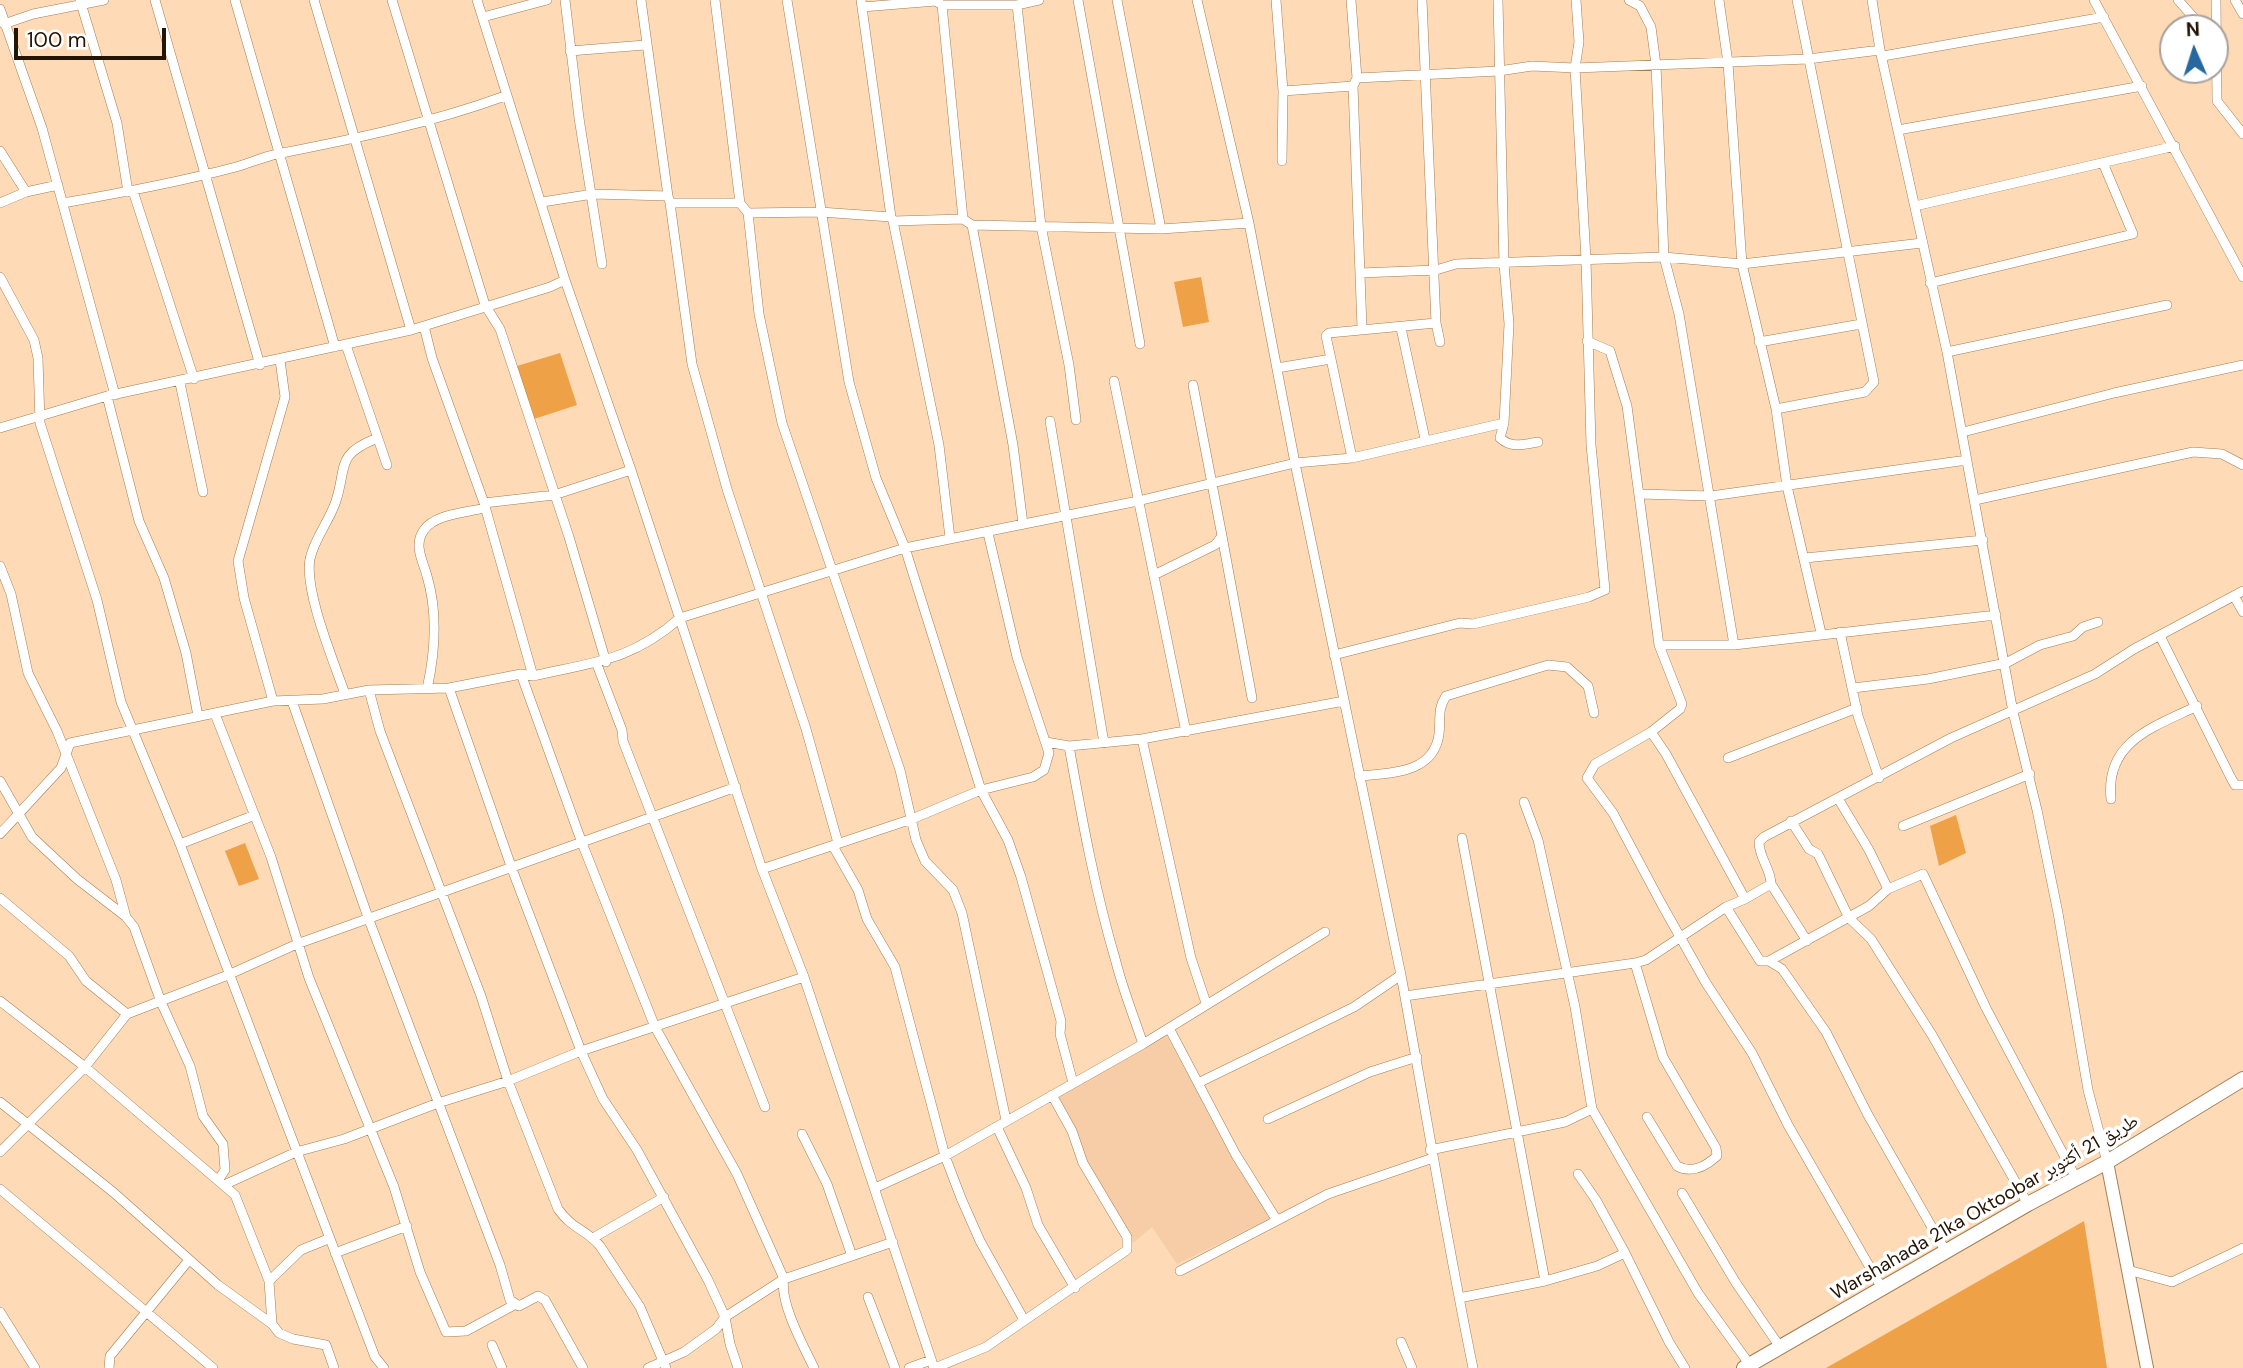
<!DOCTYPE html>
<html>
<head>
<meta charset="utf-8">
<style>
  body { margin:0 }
  #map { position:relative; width:2243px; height:1368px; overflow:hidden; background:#fedab6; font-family:"DM Sans",sans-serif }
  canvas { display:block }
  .north { position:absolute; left:2159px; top:14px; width:70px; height:70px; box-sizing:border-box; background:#fff; border:2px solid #a7a19a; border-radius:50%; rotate:357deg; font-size:19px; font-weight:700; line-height:28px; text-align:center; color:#241403 }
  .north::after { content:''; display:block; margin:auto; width:24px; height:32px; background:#27699f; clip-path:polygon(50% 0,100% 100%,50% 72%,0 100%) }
  .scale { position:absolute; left:14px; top:28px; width:152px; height:32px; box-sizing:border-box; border:4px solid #241403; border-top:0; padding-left:9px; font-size:21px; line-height:24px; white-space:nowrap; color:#241403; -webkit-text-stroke:5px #fff; paint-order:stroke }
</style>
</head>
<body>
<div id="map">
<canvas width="2243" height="1368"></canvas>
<div class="north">N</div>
<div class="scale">100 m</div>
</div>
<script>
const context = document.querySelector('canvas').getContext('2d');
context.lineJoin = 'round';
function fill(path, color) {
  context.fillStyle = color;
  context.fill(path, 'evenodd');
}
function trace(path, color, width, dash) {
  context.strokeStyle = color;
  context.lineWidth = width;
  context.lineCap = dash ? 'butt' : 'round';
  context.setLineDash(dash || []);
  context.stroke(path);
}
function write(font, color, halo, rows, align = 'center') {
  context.font = font + ' "DM Sans","Noto Naskh Arabic",sans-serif';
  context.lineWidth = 7;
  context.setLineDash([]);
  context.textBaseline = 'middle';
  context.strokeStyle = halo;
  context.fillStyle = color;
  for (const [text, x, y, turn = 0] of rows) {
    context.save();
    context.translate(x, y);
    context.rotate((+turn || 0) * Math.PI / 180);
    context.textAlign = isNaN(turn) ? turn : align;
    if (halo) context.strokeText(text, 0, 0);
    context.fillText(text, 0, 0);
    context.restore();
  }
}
fill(new Path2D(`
  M 1166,1035 L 1237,1163 L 1272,1218 L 1177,1264 L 1152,1227 L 1133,1243 L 1081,1151 L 1056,1096 Z`), '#f6cda6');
fill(new Path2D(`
  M 1201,277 L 1209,322 L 1183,327 L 1174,282 Z
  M 560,353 L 577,405 L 534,419 L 517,366 Z
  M 1956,815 L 1966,853 L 1939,866 L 1930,826 Z
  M 245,843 L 259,879 L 239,886 L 225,851 Z
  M 2084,1221 L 2107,1368 L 1826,1368 Z`), '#efa147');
const street = new Path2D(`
  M 80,0 L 117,123 L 128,192
  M 155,0 L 260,365
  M 235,0 L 335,347
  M 314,0 L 411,330
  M 392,0 L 485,305 L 500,329 L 569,537 L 606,662
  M 477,0 L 565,280 L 631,470 L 762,869 L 804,977 L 934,1368
  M 565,0 L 579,118 L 602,264
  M 641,0 L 668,196
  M 715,0 L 740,203
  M 787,0 L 849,382 L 876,478 L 905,548 L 981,790 L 1008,840 L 1021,877 L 1061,1021 L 1060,1034 L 1073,1083
  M 861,0 L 891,217
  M 1078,0 L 1140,344
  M 1117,0 L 1161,229
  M 1197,0 L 1249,223 L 1295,463 L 1401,975 C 1425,1106 1446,1237 1473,1368
  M 1276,0 L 1283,91 L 1282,161
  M 1351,0 L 1357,78 L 1353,86 L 1362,328
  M 1422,0 L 1436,323 L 1440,342
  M 1629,0 L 1640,6 L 1651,27 L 1656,65 L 1664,257 L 1679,314 L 1734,645
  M 1719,0 L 1728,63 L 1742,264 L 1776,409 L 1787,486 L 1821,633
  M 1872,0 L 1880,50 L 1947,352 L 2013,712 L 2037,810 L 2058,913 L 2088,1090 L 2107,1162
  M 2094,0 L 2243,277
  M 2178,0 L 2203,28
  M 2216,0 L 2217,101 L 2243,134
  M 2235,0 L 2243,14
  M 942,5 L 963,219
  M 1017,5 L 1041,226 L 1069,365 L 1076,420
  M 862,7 L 936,1 L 942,5 L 1017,5 L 1039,0
  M 0,9 L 42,128 L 115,395
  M 483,17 L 547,0
  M 4,24 L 33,14 L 104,0
  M 570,51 L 645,45
  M 1883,56 L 2104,17
  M 1357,78 L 1499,71 L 1532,66 L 1575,68 L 1808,59 L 1880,50
  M 1283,91 L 1353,86
  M 1898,130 L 2142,86
  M 0,151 L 26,192
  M 133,191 L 194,379
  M 542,202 L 593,194 L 668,196 L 670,203 L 740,203 L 748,213 L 820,212 L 891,217 L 893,221 L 963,219 L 972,225 L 1161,229 L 1249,223
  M 0,203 L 26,192 L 58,185
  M 63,203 C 121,193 179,182 236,167 C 250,163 263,157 277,154 C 354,139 431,123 505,96
  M 670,203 L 692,364 L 727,489 L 806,729 L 838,843
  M 1915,206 L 2175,146
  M 748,213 L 759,314 L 782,423 L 900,770 L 916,840 L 925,861 L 953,890 L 962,913 L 1006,1120
  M 893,221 L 939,445 L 950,538
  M 972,225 L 1013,445 L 1023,524
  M 1360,273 L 1436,270 L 1456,264 L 1664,257 L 1742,264 L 1922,243
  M 0,277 L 34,340 L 38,358 L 40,423 L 97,600 L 121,702 L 180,844 L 375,1357 L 384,1368
  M 1930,283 L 2133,234 L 2103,163
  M 424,326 L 432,358 L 484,503 L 533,676
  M 1401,328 L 1425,439
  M 1587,341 L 1610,351 L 1627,406 L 1659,645 L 1682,704 L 1680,709 L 1651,732 L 1595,764 L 1587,778 L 1613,813 L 1661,903 L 1706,983 L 1752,1053 L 1788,1125 L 1883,1290
  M 1759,342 L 1861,324
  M 346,345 L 387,465
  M 1947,352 L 2167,305
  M 1331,359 L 1352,458
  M 1277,368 L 1331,359 L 1326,336 L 1329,333 L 1436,323
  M 1114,381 L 1186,732
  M 180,383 L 203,492
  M 107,396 L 139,521 L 164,578 L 186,653 L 198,716
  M 1776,409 L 1865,392 L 1874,382 L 1797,0
  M 1050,421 L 1104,743
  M 1504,423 L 1500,438 C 1512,449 1524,444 1538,442
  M 0,428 L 107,396 L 411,330 L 550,287 L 565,280
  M 1963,432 L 2114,393 L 2243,365
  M 1639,494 L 1711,496 L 1967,460
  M 1975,500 L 2193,452 L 2222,454 L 2243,465
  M 484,503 L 554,495 L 631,470
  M 1222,536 L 1252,698
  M 1805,558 L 1983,540
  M 0,566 L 11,594 L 28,673 L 57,731 L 116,880 L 126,917 L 134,927 L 161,1002 L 190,1066 L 203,1116 L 223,1144 L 225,1170 L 219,1179
  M 1156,574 L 1215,545 L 1222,536 L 1193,385
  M 2234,596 L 2243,612
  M 1840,632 L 1858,716 L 1879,778
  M 2160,636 L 2231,778 L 2235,785 L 2243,785
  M 1659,645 L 1734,645 L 1996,615
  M 1334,655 L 1460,623 L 1473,624 L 1589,597 L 1605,590 L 1591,445 L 1586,259 L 1575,68 L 1579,42 L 1576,0
  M 596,662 L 622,730 L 623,741 L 765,1107
  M 521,674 L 582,843 L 655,1027 L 737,1174 L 784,1279 C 779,1302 804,1347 814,1368
  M 449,688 L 512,869 L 581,1051 L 603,1099 L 637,1150 L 708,1280 L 725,1317 L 730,1344 L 738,1368
  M 1853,688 L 1928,679 L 2006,663 L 2040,645 L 2073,636 L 2083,627 L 2098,622
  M 427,689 C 435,653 438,613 427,576 C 423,561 413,545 424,530 C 435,514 465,513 484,508
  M 369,690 L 380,731 L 481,996 L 508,1081 L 558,1209 C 573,1230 586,1229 600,1246 L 640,1307 L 666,1368
  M 345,694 C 334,662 304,591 310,559 C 314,539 330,520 336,501 C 347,466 336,455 375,439
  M 273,701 L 244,598 L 238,561 L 285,397 L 280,360
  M 292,701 L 369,920 L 500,1265 L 510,1300 L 519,1306 L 538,1296 L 545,1300 L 583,1368
  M 215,714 L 271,857 L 309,978 L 394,1187 L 420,1272 L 446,1332 L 466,1331 L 514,1305
  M 1142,739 L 1191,958 L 1206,1003
  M 1046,742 L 1069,746 L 1142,739 L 1344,701
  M 1069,746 C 1082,819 1095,891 1116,962 C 1123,990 1134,1017 1143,1044
  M 1728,758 L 1857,708
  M 1359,776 C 1390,773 1434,774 1439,734 C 1441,718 1437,710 1446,696 L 1548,665 L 1567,667 L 1588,686 L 1594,713
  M 0,781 L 32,837 L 77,879 L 125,916
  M 2111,799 C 2105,741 2154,727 2197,706
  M 1839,800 L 1869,850 L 1888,889
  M 1791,821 L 1809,849 L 1818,854 L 1849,918 L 1871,939 L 1932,1035 L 2028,1204
  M 1903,826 L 2030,774
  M 0,834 L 61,768 L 70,743 L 273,701 L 323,699 L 369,690 L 449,688 L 521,674 L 533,676 C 594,662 631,661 680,618 L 905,548 L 1138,501 L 1295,463 L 1352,458 L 1504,423 L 1509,324 L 1504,264 L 1498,0
  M 180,844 L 255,815
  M 833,846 L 858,890 L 867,919 L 895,967 L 945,1156 L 961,1198 L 980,1241 L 1024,1320
  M 762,869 L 912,819 L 981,790 L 1033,777 L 1044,770 L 1049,753 L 1017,657 L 988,533
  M 0,898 L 69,956 L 86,981 L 127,1014
  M 1745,899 L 1771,884
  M 1726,907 L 1760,961 L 1769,961 L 1782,969 L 1826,1032 L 1868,1115 L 1946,1252
  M 1807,941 L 1771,884 C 1771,869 1759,858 1759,842 L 1764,837 L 1951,738 L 2095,674 L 2134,649 L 2243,591
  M 1769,961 L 1869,906 L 1888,889 L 1923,874 L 1986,1008 L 2076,1178
  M 1635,963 L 1663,1057 L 1716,1148 L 1717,1156 C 1705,1167 1692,1174 1677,1166 L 1647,1117
  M 1405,996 L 1635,963 L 1646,960 L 1726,907 L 1745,899 L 1666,754 L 1651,732
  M 0,1001 L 85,1067 L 235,1195 L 269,1281 L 272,1324
  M 1169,1028 L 1236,1155 L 1276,1219
  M 1198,1083 L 1354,1007 L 1401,975
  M 0,1102 L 113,1192 L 218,1285 L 272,1324 L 279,1333 L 293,1339 L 326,1345 L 334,1368
  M 1592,1109 L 1698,1293 L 1750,1365
  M 1268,1119 L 1370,1072 L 1417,1057
  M 997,1127 L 1026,1188 L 1038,1225 L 1075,1288
  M 802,1134 L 827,1184 L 852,1256
  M 1430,1150 L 1565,1122 L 1592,1109 L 1575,1007 L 1538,840 L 1524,802
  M 0,1152 L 85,1067 L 127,1014 L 228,975 L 297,944 L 736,787
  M 1578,1174 L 1596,1200 L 1625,1253
  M 224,1185 L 296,1152 L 344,1139 L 438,1103 L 508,1081 L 581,1051 L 804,977
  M 875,1188 L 945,1156 L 1143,1044 L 1325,932
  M 0,1189 L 213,1368
  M 1682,1193 L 1736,1283 L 1780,1347
  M 593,1238 L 664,1197
  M 335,1253 L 407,1226
  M 2128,1270 L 2172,1282 L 2243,1248
  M 1180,1271 L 1328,1194 L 1433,1158
  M 269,1281 L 301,1250 L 328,1239
  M 1545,1281 L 1597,1266 L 1625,1253 L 1669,1342 L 1685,1368
  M 868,1297 L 895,1368
  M 1459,1298 L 1545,1281 L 1462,838
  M 0,1312 L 35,1368
  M 1401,1342 L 1412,1368
  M 492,1345 L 502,1368
  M 109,1368 L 110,1356 L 189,1260
  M 648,1368 L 684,1352 L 716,1329 L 725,1317 L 784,1279 L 893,1242
  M 909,1368 L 931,1360
  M 935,1368 L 986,1347 L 1127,1250 L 1127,1237 L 1083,1163 L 1072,1131 L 1052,1095`);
const secondary = new Path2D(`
  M 2107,1162 L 2147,1368`);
const primary = new Path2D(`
  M 1744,1368 L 2028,1204 L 2107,1162 L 2243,1079`);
trace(street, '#a57c51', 10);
trace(secondary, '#a57c51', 14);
trace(primary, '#a57c51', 16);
trace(street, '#fff', 9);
trace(secondary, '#fff', 12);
trace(primary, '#fff', 14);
write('19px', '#241403', '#fff', [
  ["Warshahada 21ka Oktoobar طريق 21 أكتوبر",1985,1208,-30]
]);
</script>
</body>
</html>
